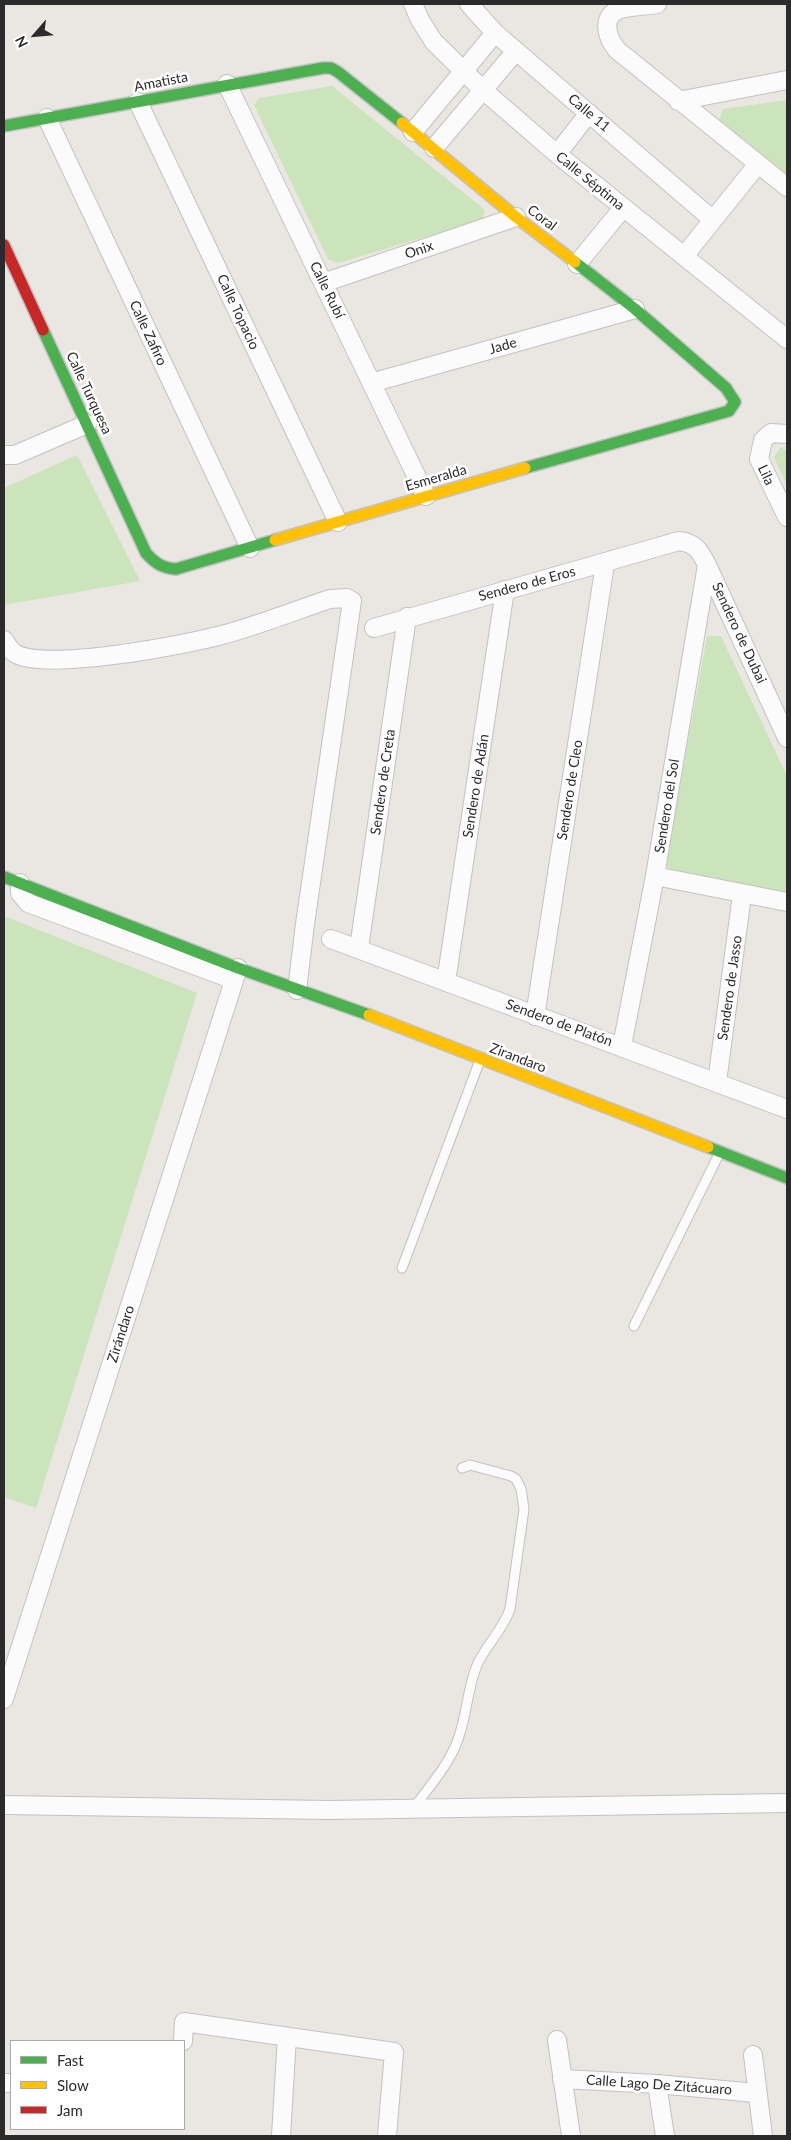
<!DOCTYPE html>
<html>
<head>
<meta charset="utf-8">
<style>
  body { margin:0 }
  #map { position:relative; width:791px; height:2140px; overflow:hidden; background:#eae6e2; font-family:Lato,sans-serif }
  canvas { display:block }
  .frame { position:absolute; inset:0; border:5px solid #2b2b2b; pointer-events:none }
  .legend { position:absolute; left:10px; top:2040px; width:175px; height:90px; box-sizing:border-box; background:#fff; border:1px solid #aaa; margin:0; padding:6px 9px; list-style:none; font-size:15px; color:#2b2b2b }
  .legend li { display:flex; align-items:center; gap:10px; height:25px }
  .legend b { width:25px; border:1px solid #aaa }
  .north { position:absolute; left:10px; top:10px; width:50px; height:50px; -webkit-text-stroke:4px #fff; paint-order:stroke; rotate:243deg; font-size:14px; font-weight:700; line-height:20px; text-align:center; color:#2b2b2b }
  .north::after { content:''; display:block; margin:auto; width:18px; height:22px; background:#2b2b2b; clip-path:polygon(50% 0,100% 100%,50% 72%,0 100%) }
</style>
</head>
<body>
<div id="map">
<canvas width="791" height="2140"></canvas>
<div class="frame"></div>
<ul class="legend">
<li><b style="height:6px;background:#4caf50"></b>Fast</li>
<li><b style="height:6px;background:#ffc107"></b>Slow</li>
<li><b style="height:6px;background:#c62828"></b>Jam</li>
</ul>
<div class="north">N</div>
</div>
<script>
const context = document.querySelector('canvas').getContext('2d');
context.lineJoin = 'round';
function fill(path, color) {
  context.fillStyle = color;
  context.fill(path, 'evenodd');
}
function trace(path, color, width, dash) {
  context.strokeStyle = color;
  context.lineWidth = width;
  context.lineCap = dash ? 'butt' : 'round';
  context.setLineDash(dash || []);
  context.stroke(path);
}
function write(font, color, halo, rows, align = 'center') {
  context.font = font + ' Lato,sans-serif';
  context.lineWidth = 5;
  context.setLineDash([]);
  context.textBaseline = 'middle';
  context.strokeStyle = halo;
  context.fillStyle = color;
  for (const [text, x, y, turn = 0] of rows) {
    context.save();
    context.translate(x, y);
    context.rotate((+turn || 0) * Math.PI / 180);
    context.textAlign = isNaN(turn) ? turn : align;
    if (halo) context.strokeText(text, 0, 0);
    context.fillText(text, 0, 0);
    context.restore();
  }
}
fill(new Path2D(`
  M 332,86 L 485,210 L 482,220 L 338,263 L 328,259 L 254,105 L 259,98 Z
  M 787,100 L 787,175 L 719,120 L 723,109 Z
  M 781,447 L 787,451 L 787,486 L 774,457 Z
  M 77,455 L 140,581 L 4,605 L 4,488 Z
  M 707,636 L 721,636 L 787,776 L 787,892 L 671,873 L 666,864 Z
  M 4,916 L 197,993 L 36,1508 L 4,1497 Z`), '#cbe4bc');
const lane = new Path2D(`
  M 402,1268 L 480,1060
  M 634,1326 L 719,1154
  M 413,1809 C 428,1788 448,1766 457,1742 C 467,1717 467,1689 477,1665 C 486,1645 503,1630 510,1609 L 524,1509 L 521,1489 L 516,1479 L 511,1476 L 470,1465 L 462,1468`);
const street = new Path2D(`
  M 413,4 L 420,20 L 434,42 L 483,90 L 557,154 L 787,339
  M 469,4 L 495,33 L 516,51 L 713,220
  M 657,4 C 645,6 630,6 618,10 C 600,18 608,39 617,50 L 787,187
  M 227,84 L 426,496
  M 678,101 L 787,80
  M 138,102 L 338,522
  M 47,118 L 250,548
  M 413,132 L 495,33
  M 434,148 L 516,51
  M 557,154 L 589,113
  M 684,256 L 758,164
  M 577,264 L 623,208
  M 323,283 L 516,217
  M 371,383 L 635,309
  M 787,434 L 771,433 L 763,440 L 759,459 L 787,517
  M 4,455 L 15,455 L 87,424
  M 374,628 L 679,541 C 696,543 700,551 707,565 L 787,738
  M 4,640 C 7,645 10,651 16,654 C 49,671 184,645 222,635 C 259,625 294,611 330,599 L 347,598 L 352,601 L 305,924 L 297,990
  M 655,876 L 787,902
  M 20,883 L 20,893 L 28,903 L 234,980
  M 331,939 L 787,1109
  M 359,948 L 407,617
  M 446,982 L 505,590
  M 535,1016 L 605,564
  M 622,1046 L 655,876 L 707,565
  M 717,1082 L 742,895
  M 4,1699 L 238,968
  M 4,1805 L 329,1810 L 787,1803
  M 557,2040 L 571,2136
  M 183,2041 L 184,2022 L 394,2052 L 387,2136
  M 753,2055 L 763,2136
  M 562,2079 L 657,2084 L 756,2093
  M 4,2083 L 11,2083
  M 657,2084 L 665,2136
  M 281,2136 L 287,2037`);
const fast = new Path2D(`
  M 4,126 L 323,68 L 331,68 L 338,72 L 402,123
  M 43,330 L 146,553 C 155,563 162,568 176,569 L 275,540
  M 525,468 L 729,411 L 735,402 L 726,388 L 635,309 L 575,262
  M 4,877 L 238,968 L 369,1015
  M 708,1147 L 787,1178`);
const slow = new Path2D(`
  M 402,123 L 516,217 L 575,262
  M 275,540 L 525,468
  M 369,1015 L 708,1147`);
const jam = new Path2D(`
  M 4,245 L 43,330`);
trace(lane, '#c3c2c2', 11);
trace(street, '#c3c2c2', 20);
trace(fast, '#c3c2c2', 14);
trace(slow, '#c3c2c2', 14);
trace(jam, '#c3c2c2', 14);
trace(lane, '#fcfbfb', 9);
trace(street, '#fcfbfb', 18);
trace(fast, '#4caf50', 11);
trace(slow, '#ffc107', 11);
trace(jam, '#c62828', 11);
write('14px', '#2b2b2b', '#fff', [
  ["Amatista",161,82,-11],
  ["Calle 11",589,113,40],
  ["Calle Séptima",590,181,39],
  ["Coral",542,218,37],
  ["Onix",419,250,-19],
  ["Calle Rubí",327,290,64],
  ["Calle Topacio",238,312,65],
  ["Calle Zafiro",148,333,65],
  ["Jade",503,346,-16],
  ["Calle Turquesa",89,393,65],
  ["Lila",766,475,65],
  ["Esmeralda",436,478,-16],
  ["Sendero de Eros",527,584,-15],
  ["Sendero de Dubai",739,633,65],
  ["Sendero de Creta",383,782,-82],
  ["Sendero de Adán",476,786,-81],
  ["Sendero de Cleo",570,790,-81],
  ["Sendero del Sol",667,806,-81],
  ["Sendero de Jasso",730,988,-82],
  ["Sendero de Platón",559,1023,20],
  ["Zirandaro",518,1058,21],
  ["Zirándaro",121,1334,-72],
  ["Calle Lago De Zitácuaro",659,2085,4]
]);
</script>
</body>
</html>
